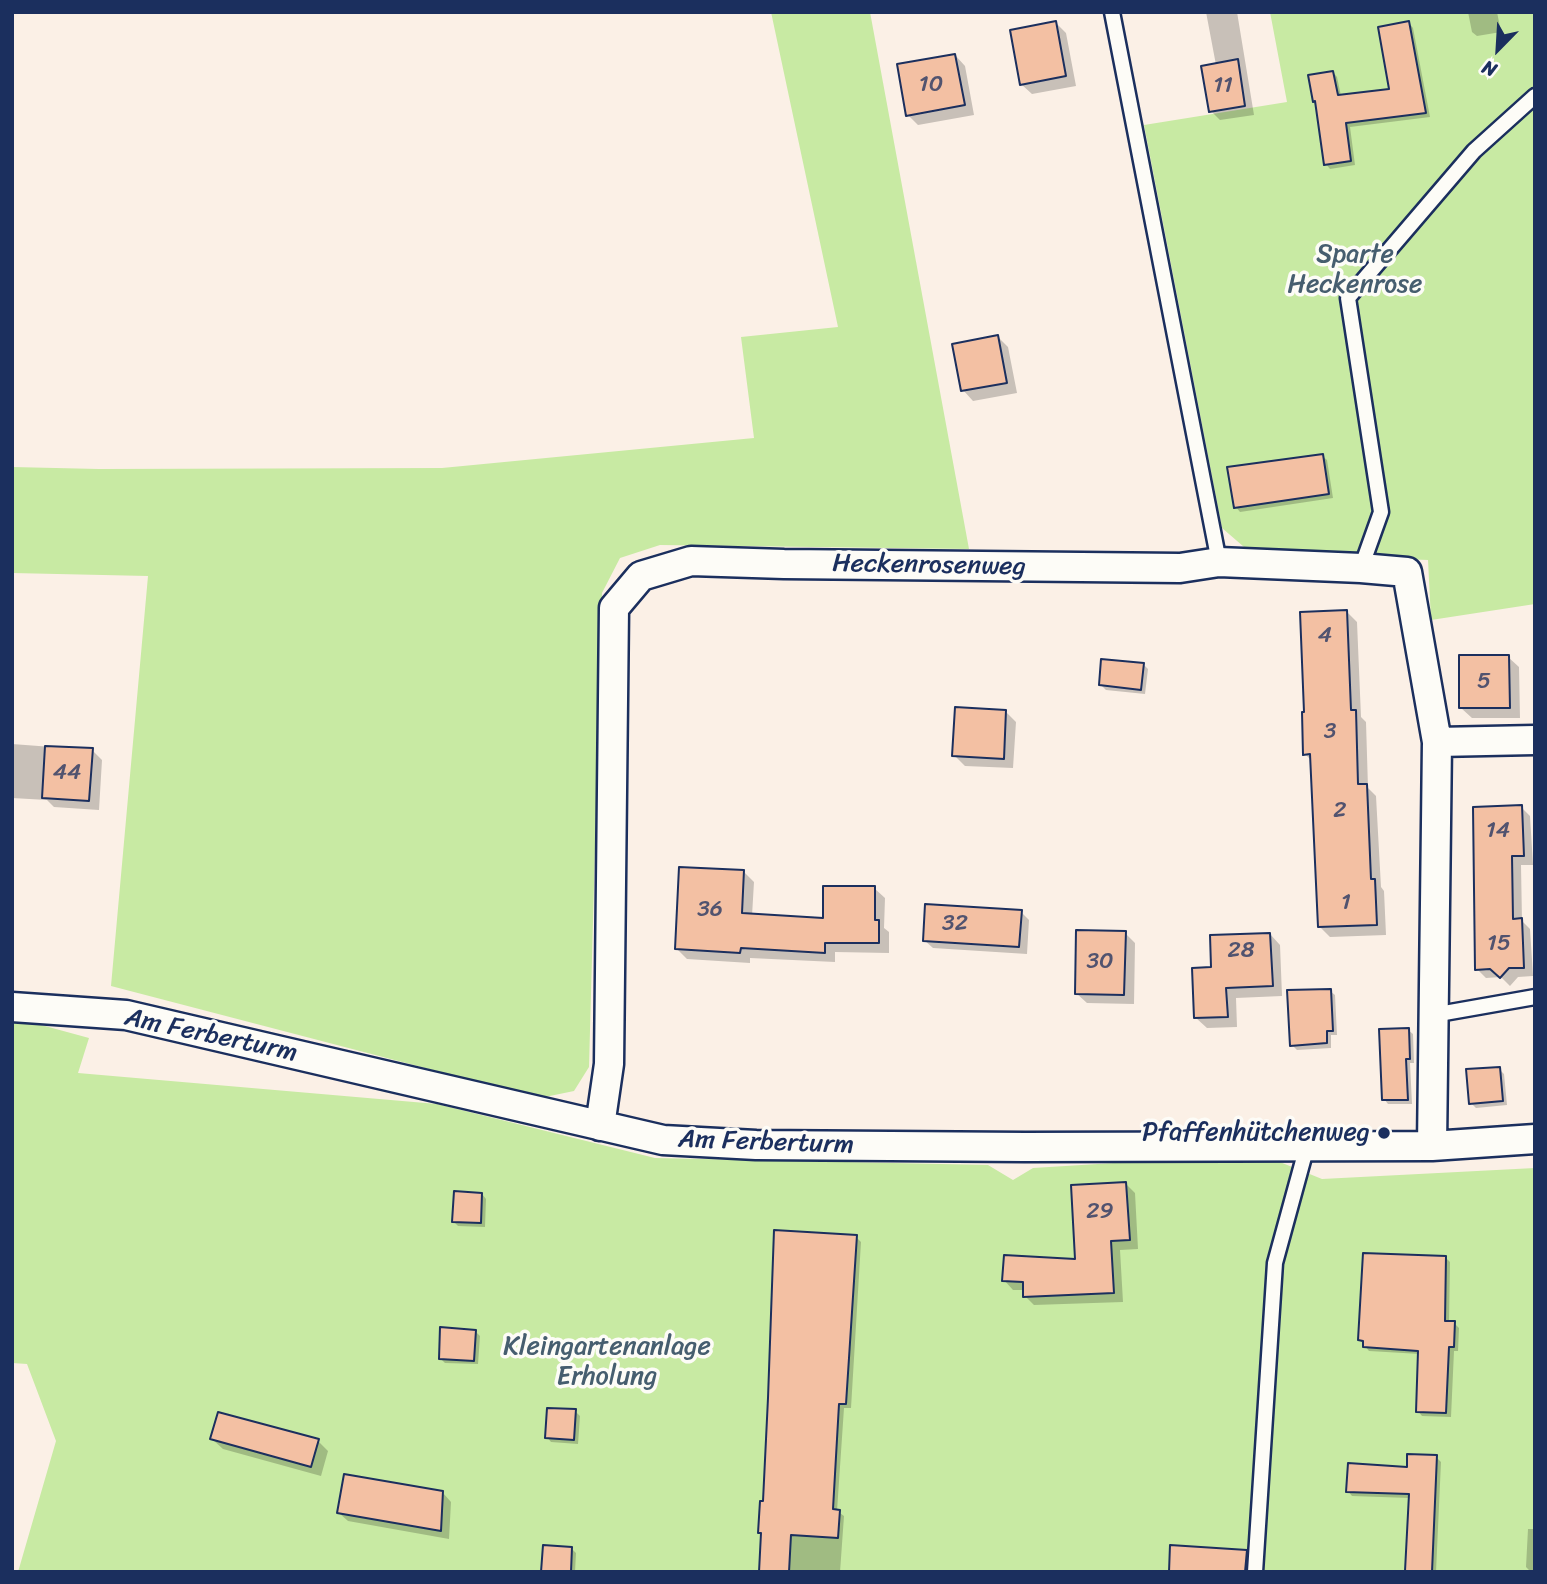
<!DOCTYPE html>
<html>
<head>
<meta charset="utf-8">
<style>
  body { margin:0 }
  #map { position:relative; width:1547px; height:1584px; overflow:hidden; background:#fbf0e6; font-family:Sriracha,sans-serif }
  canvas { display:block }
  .frame { position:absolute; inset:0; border:14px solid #1b2f5e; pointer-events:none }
  .north { position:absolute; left:1463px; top:14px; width:70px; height:70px; -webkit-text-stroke:5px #fdfcf7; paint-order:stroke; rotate:204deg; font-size:19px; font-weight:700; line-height:28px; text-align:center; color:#1b2f5e }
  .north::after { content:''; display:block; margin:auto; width:24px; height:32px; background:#1b2f5e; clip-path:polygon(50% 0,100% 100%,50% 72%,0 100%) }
</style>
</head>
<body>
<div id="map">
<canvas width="1547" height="1584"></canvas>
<div class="frame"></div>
<div class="north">N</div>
</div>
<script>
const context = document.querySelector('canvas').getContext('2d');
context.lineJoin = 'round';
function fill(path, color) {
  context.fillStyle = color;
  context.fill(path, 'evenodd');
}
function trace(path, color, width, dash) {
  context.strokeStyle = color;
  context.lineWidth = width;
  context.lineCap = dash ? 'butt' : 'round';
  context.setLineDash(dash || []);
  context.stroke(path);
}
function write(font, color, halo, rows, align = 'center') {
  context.font = font + ' Sriracha,sans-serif';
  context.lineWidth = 7;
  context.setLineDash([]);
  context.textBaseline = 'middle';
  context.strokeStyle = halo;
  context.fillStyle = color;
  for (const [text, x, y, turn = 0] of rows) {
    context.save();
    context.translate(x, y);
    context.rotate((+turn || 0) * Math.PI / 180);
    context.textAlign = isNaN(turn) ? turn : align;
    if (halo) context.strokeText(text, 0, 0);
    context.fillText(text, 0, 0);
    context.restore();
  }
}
fill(new Path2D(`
  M 771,12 L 870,12 L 969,549 L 660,545 L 620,558 L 602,593 L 589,1067 L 574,1091 L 540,1098 L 111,986 L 148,576 L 12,573 L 12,467 L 99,469 L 442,468 L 754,438 L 741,337 L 838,327 Z
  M 1270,12 L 1535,12 L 1535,604 L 1431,620 L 1428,560 L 1251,553 L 1222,528 L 1144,125 L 1287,102 Z
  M 12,1017 L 89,1038 L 78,1073 L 437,1104 L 655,1158 L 988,1165 L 1013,1180 L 1033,1168 L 1260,1154 L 1322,1179 L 1535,1168 L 1535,1572 L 18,1572 L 56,1441 L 27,1364 L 12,1363 Z`), '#c8eaa3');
fill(new Path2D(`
  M 1206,12 L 1237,12 L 1254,115 L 1220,120 L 1211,111 L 1216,65 Z
  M 1468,12 L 1497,12 L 1501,32 L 1477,36 L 1472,32 Z
  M 1056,23 L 1066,33 L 1076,86 L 1032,94 L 1021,84 Z
  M 1409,23 L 1413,28 L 1430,117 L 1350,127 L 1355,165 L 1330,169 L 1326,164 L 1317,103 L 1314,101 L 1333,72 L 1337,77 L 1341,96 L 1391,90 Z
  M 955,55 L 965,66 L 974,115 L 918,125 L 908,115 Z
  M 998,337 L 1008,347 L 1017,393 L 973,401 L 963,390 Z
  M 1322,456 L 1327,460 L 1333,498 L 1240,512 L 1236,507 Z
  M 1347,612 L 1357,622 L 1361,717 L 1366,722 L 1368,788 L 1376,796 L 1381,887 L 1384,891 L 1386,935 L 1330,937 L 1320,927 L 1312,761 L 1305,754 Z
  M 1508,657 L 1519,667 L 1520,718 L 1472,718 L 1461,708 Z
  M 1143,664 L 1148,669 L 1145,694 L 1106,690 L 1101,685 Z
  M 1005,711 L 1016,722 L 1013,768 L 965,766 L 954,755 Z
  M 12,744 L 92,750 L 102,760 L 99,810 L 54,807 L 47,800 L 12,798 Z
  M 1521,807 L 1530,816 L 1533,865 L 1521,865 L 1522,921 L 1530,929 L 1533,976 L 1518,977 L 1510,986 L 1501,977 L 1486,978 L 1477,969 Z
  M 744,872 L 754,882 L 752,916 L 825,919 L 874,888 L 885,898 L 884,928 L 889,932 L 889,953 L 835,952 L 835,962 L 750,958 L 750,963 L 687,959 L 677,949 Z
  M 1021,912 L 1029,920 L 1027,954 L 933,948 L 924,940 Z
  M 1125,933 L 1135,943 L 1134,1004 L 1087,1003 L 1076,993 Z
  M 1270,934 L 1280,945 L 1282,996 L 1236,998 L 1237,1027 L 1207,1028 L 1196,1018 L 1213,969 Z
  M 1330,991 L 1335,995 L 1337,1035 L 1331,1035 L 1331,1048 L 1297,1050 L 1292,1045 Z
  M 1408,1030 L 1413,1034 L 1414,1063 L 1410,1063 L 1412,1104 L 1388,1104 L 1384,1099 Z
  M 1499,1069 L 1504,1074 L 1507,1105 L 1476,1108 L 1471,1103 Z
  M 1126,1184 L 1135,1193 L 1138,1249 L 1120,1250 L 1123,1302 L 1034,1305 L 1025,1296 L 1025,1290 L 1013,1290 L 1004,1280 L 1077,1261 Z
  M 482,1194 L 486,1199 L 485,1227 L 458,1226 L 454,1222 Z
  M 856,1237 L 861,1242 L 851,1408 L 844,1408 L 837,1511 L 844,1516 L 840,1572 L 761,1572 L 763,1535 L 760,1532 L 764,1503 Z
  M 1445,1257 L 1450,1262 L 1449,1323 L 1454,1323 L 1459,1328 L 1458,1351 L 1454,1351 L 1451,1417 L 1422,1416 L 1418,1411 L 1420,1354 L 1369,1351 L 1360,1340 Z
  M 475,1331 L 480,1336 L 478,1364 L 445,1363 L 440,1358 Z
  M 1534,1384 L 1535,1384 L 1535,1417 L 1533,1415 Z
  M 575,1411 L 580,1416 L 578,1444 L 551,1442 L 547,1437 Z
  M 212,1439 L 318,1441 L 328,1451 L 321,1476 L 223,1449 Z
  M 1436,1457 L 1441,1462 L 1436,1572 L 1408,1572 L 1410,1498 L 1352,1496 L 1348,1491 Z
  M 443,1493 L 451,1502 L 449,1539 L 348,1521 L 339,1513 Z
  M 1528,1529 L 1535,1529 L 1535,1572 L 1531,1572 L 1526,1567 Z
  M 571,1548 L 576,1553 L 575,1572 L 543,1572 Z`), '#0003');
const building = new Path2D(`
  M 1056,21 L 1066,76 L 1020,85 L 1010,30 Z
  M 1409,21 L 1426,113 L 1346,123 L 1351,161 L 1324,165 L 1315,101 L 1313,102 L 1308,75 L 1333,71 L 1338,95 L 1389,89 L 1378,27 Z
  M 955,54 L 965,105 L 906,116 L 897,64 Z
  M 1238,59 L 1245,106 L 1209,112 L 1201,66 Z
  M 998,335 L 1007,383 L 961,391 L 952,344 Z
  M 1323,454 L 1329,494 L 1234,508 L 1227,467 Z
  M 1347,610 L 1351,710 L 1356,710 L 1358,784 L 1367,784 L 1371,879 L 1375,879 L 1377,925 L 1318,927 L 1310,754 L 1303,755 L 1302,712 L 1304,712 L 1300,612 Z
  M 1459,655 L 1509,655 L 1510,708 L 1459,708 Z
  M 1101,659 L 1144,663 L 1141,690 L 1099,685 Z
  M 955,707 L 1006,710 L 1004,759 L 952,756 Z
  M 45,746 L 93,748 L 89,801 L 42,798 Z
  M 1522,805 L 1524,856 L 1512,856 L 1513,919 L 1522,918 L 1524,968 L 1509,968 L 1500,978 L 1490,969 L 1475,970 L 1473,807 Z
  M 679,867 L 744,870 L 742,913 L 823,918 L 823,886 L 875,886 L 875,920 L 879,920 L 879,943 L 825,943 L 825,953 L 741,948 L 740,953 L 675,949 Z
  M 925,904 L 1022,910 L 1019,947 L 923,941 Z
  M 1076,930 L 1126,931 L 1124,995 L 1075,994 Z
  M 1270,933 L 1273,986 L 1226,988 L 1228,1017 L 1194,1018 L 1192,968 L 1211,967 L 1210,935 Z
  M 1331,989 L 1333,1031 L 1327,1031 L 1327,1043 L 1290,1046 L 1287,990 Z
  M 1409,1028 L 1410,1059 L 1406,1059 L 1408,1100 L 1382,1100 L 1379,1029 Z
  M 1500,1067 L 1503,1101 L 1469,1104 L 1466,1069 Z
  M 1126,1182 L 1130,1240 L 1111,1241 L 1114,1293 L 1023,1297 L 1023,1282 L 1002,1281 L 1004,1255 L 1075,1259 L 1071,1185 Z
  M 454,1191 L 482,1193 L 481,1223 L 452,1222 Z
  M 774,1230 L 857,1235 L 846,1404 L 839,1404 L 833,1509 L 840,1510 L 838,1538 L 791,1535 L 789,1572 L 759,1572 L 761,1533 L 758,1533 L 760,1501 L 763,1501 L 768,1398 Z
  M 1363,1253 L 1446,1256 L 1445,1321 L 1455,1321 L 1454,1347 L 1449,1347 L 1446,1413 L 1416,1412 L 1418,1351 L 1363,1347 L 1363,1341 L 1358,1340 Z
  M 440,1327 L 476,1330 L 474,1361 L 439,1359 Z
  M 547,1408 L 576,1409 L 574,1440 L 545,1438 Z
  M 218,1412 L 319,1439 L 311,1467 L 210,1439 Z
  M 1407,1454 L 1437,1455 L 1432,1572 L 1405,1571 L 1409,1494 L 1346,1492 L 1348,1463 L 1407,1467 Z
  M 344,1474 L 443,1491 L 441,1531 L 337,1513 Z
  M 543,1545 L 572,1547 L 571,1572 L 541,1572 Z
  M 1170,1545 L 1247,1550 L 1245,1572 L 1169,1572 Z`);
fill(building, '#f3c0a3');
trace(building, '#1b2f5e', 2);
const lane = new Path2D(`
  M 1112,12 L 1219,562
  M 1361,568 L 1381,512 L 1348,298 L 1474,151 L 1535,96
  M 1433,1015 L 1535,997
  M 1255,1572 L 1275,1263 L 1307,1146`);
const street = new Path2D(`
  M 1437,742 L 1535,740
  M 12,1007 L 126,1015 L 663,1140 L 756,1145 L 1025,1147 L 1432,1146 L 1535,1139
  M 600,1126 L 609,1064 L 614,608 L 641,576 L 691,561 L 784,564 L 1180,568 L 1219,562 L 1361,568 L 1407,572 L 1437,742 L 1432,1146`);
trace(lane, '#1b2f5e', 19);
trace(street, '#1b2f5e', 33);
trace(lane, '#fdfcf7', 14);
trace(street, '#fdfcf7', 28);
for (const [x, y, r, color] of [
  [1384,1133,7,"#1b2f5e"]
]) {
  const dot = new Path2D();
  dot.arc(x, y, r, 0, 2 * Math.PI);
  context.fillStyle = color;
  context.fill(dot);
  trace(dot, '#fdfcf7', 2.5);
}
write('23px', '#51536f', null, [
  ["10",931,85],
  ["11",1223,86],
  ["4",1325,636],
  ["5",1484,682],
  ["3",1330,732],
  ["44",67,773],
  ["2",1340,811],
  ["14",1498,831],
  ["1",1346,903],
  ["36",710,910],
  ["32",955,924],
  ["15",1499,944],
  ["28",1241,951],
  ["30",1100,962],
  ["29",1100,1212]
]);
write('26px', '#465e6f', '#fdfcf7', [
  ["Sparte",1355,255],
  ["Heckenrose",1355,285],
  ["Kleingartenanlage",607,1347],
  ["Erholung",607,1377]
]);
write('26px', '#1b2f5e', '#fdfcf7', [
  ["Heckenrosenweg",929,566,1],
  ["Am Ferberturm",211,1036,12],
  ["Am Ferberturm",766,1143,2]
]);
write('26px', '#1b2f5e', '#fdfcf7', [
  ["Pfaffenhütchenweg",1370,1133]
], 'right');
</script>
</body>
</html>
